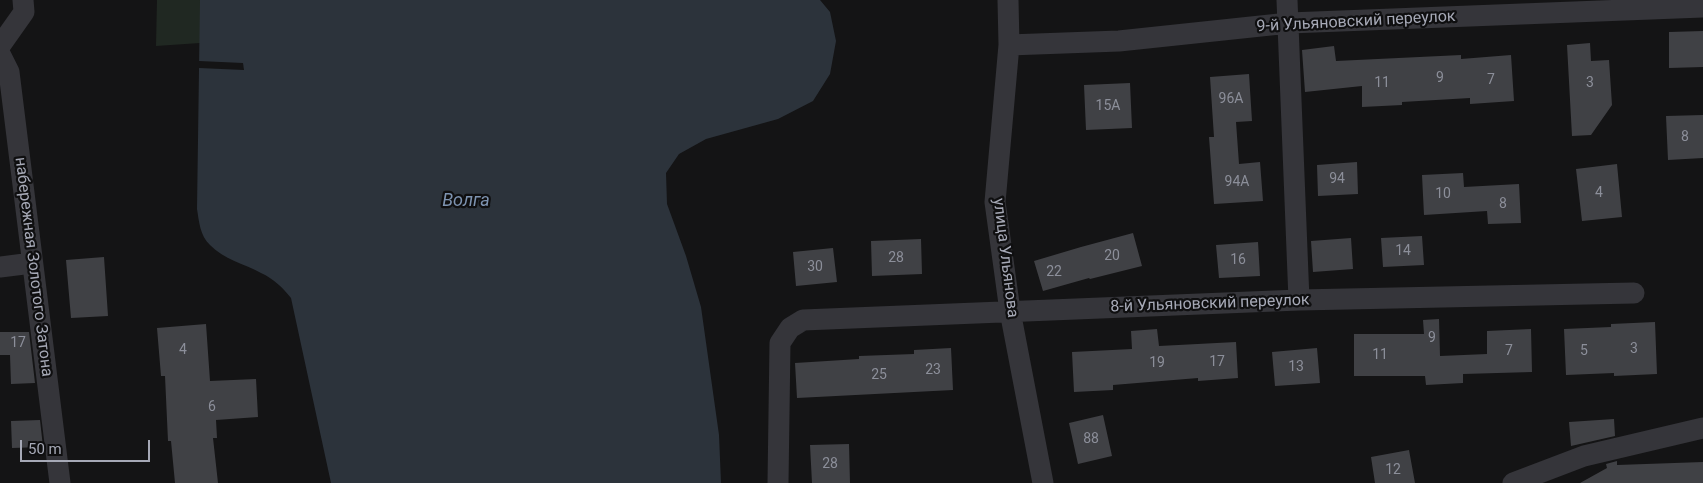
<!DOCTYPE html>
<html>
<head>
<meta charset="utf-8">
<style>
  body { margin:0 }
  #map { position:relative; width:1703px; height:483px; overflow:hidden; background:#141415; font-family:Roboto,sans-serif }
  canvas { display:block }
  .scale { position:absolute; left:20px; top:440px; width:130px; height:22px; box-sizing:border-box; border:2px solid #a6a9b6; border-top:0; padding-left:6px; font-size:15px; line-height:18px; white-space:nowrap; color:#a6a9b6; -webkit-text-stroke:4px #0f0f10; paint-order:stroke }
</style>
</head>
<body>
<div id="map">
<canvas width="1703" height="483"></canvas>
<div class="scale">50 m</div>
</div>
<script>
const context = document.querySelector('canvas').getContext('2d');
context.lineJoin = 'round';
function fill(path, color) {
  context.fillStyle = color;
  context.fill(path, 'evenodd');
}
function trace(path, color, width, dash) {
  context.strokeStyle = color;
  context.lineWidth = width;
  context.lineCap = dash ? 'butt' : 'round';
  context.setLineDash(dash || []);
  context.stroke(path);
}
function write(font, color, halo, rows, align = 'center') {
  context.font = font + ' Roboto,sans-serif';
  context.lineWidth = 4.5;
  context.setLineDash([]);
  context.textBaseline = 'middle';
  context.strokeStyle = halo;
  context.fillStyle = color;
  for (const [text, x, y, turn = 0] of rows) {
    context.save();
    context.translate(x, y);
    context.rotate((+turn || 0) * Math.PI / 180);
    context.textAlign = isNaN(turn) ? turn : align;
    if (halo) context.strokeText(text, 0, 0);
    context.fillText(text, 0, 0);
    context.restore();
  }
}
fill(new Path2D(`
  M 157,0 L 200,0 L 200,43 L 156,46 Z`), '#202822');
fill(new Path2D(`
  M 200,0 L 820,0 L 830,12 L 836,41 L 830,74 L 813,101 L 778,119 L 706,139 L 679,154 L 666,173 L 667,204 L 686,256 L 701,307 L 719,435 L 721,483 L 331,483 L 291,298 C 282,287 274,279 261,273 C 245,264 223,259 210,245 C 200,236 199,221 197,209 Z`), '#2c333b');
fill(new Path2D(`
  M 199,61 L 243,63 L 244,70 L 199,68 Z`), '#141415');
fill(new Path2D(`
  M 1703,31 L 1703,67 L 1669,68 L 1669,32 Z
  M 1590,43 L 1591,61 L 1609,60 L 1612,105 L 1591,135 L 1572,136 L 1567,45 Z
  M 1334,46 L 1336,61 L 1461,55 L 1461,59 L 1511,55 L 1514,101 L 1470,104 L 1470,98 L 1402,102 L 1402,105 L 1362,107 L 1362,86 L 1305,92 L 1302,50 Z
  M 1249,74 L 1252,121 L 1236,122 L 1239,164 L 1260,162 L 1263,201 L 1214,204 L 1209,137 L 1214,137 L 1210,77 Z
  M 1130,83 L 1132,128 L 1086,130 L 1084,85 Z
  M 1703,115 L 1703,158 L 1668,160 L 1666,116 Z
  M 1357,162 L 1358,194 L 1318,196 L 1317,165 Z
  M 1617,164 L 1622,217 L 1582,221 L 1576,169 Z
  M 1463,173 L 1464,187 L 1519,184 L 1521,223 L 1488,224 L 1487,211 L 1424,215 L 1422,175 Z
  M 1133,233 L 1142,266 L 1090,279 L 1089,278 L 1043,291 L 1034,261 L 1081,247 Z
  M 1422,236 L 1424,265 L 1383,267 L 1381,238 Z
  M 1351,238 L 1353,269 L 1313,272 L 1311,241 Z
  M 921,239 L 922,274 L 872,276 L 871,241 Z
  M 1258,242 L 1260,276 L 1219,278 L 1216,245 Z
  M 833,248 L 837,282 L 796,286 L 793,252 Z
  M 104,257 L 108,316 L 71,318 L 66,260 Z
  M 1439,319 L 1440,356 L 1487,354 L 1487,331 L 1531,329 L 1532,372 L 1463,374 L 1463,383 L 1426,385 L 1425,376 L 1354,376 L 1354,334 L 1424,334 L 1423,320 Z
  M 1655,322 L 1657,374 L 1614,376 L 1614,373 L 1566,375 L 1564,329 L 1611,327 L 1611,324 Z
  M 206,324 L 210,381 L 256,379 L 258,417 L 216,420 L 217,438 L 213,438 L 218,483 L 175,483 L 171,441 L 168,441 L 165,376 L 161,376 L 157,328 Z
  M 1157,329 L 1159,346 L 1236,342 L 1238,378 L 1198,381 L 1198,378 L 1113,385 L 1113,390 L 1074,392 L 1072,352 L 1132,349 L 1131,331 Z
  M 0,332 L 29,332 L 35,383 L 11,384 L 10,355 L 0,355 Z
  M 951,348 L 953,390 L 797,398 L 795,363 L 859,359 L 859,356 L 914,354 L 914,350 Z
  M 1317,348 L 1320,383 L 1275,386 L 1272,352 Z
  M 1103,415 L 1112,456 L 1078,464 L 1069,423 Z
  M 1614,419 L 1615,436 L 1571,446 L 1569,422 Z
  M 40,420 L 43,447 L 12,448 L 11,421 Z
  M 849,444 L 850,483 L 812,483 L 810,445 Z
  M 1409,450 L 1415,483 L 1375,483 L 1371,457 Z
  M 1617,461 L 1617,465 L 1703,462 L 1703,483 L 1580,483 L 1607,468 L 1606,464 Z`), '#404145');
trace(new Path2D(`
  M 1008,0 L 1009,45 L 995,202 L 1010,311 L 1043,483
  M 1287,0 L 1299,300
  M 1009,45 L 1119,41 L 1289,23 L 1703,7
  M 0,46 L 24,12 L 23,0
  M 0,54 L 9,72 L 60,483
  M 0,267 L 32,263
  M 778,483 L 780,343 L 790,328 L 803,320 L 1299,300 L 1634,293
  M 1513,483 L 1584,456 L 1703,428`), '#35353a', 21);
write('14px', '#8c8f9a', null, [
  ["9",1440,78],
  ["7",1491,80],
  ["11",1382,83],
  ["3",1590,83],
  ["96А",1231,99],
  ["15А",1108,106],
  ["8",1685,137],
  ["94",1337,179],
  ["94А",1237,182],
  ["4",1599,193],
  ["10",1443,194],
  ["8",1503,204],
  ["14",1403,251],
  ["20",1112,256],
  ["28",896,258],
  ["16",1238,260],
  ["30",815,267],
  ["22",1054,272],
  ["9",1432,338],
  ["17",18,343],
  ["3",1634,349],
  ["4",183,350],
  ["7",1509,351],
  ["5",1584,351],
  ["11",1380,355],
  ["17",1217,362],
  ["19",1157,363],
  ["13",1296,367],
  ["23",933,370],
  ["25",879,375],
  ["6",212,407],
  ["88",1091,439],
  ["28",830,464],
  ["12",1393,470]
]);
write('16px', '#a6a9b6', '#0f0f10', [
  ["9-й Ульяновский переулок",1356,22,-3],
  ["улица Ульянова",1005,258,83],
  ["набережная Золотого Затона",33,267,83],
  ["8-й Ульяновский переулок",1210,304,-2]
]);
write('italic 18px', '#7d93b0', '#0f0f10', [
  ["Волга",466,201]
]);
</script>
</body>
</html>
